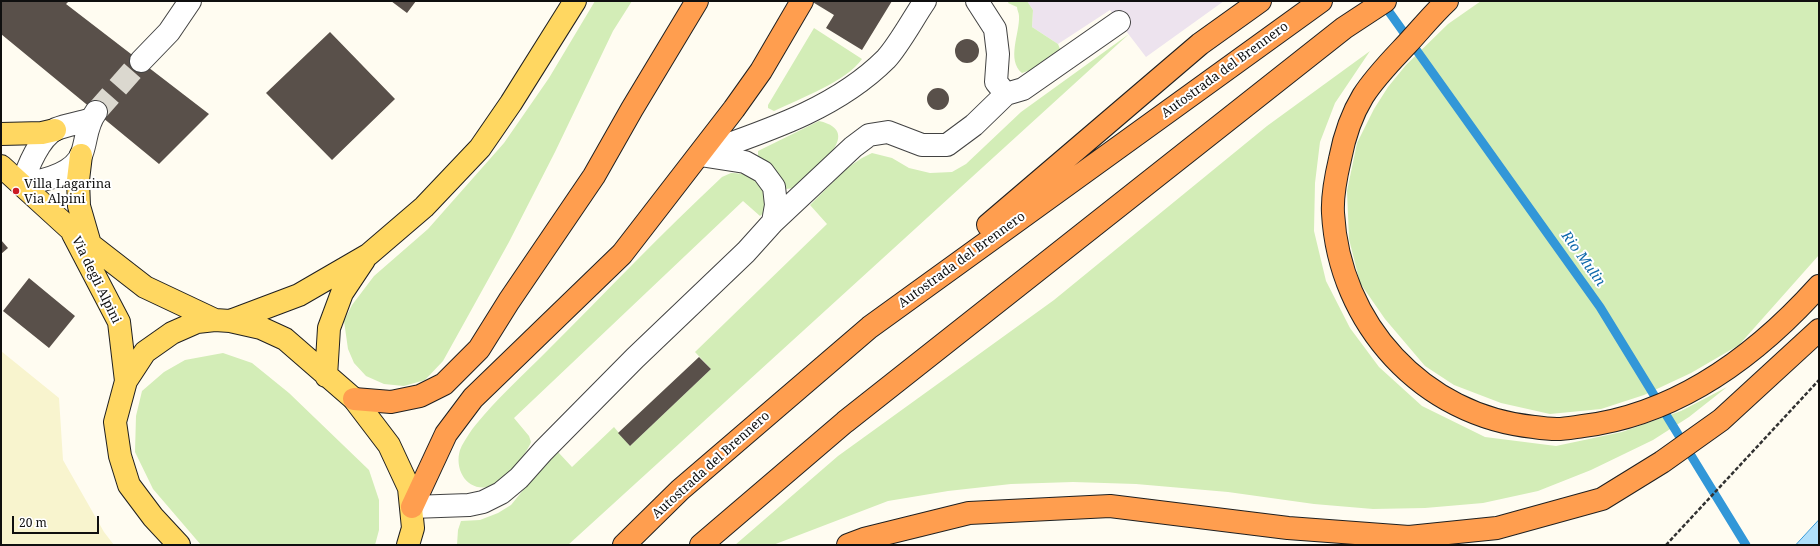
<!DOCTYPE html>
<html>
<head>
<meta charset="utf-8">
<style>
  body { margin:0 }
  #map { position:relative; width:1820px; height:546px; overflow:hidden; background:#fffcf1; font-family:"Noto Serif",serif }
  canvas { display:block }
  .frame { position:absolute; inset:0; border:2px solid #0f0f0f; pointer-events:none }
  .scale { position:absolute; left:12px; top:516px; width:87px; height:18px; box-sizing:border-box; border:2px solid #0f0f0f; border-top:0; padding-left:5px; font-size:12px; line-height:14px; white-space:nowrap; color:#0f0f0f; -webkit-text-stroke:3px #fff; paint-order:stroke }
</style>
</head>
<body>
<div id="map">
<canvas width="1820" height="546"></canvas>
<div class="frame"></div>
<div class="scale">20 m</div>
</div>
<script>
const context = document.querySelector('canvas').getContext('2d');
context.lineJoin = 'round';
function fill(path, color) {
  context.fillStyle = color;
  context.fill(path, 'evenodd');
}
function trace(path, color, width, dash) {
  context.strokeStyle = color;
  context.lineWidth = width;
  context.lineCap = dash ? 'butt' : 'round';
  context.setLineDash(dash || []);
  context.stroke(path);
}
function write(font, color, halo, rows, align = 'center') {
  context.font = font + ' "Noto Serif",serif';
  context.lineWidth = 4;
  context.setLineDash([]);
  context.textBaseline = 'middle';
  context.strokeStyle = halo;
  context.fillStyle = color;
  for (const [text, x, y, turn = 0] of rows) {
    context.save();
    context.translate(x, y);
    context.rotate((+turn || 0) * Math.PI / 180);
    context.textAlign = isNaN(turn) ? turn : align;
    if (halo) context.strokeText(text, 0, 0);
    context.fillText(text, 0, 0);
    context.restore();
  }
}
fill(new Path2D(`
  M 1027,1 L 1224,1 L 1146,57 L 1110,10 L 1058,44 L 1032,27 L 1033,10 Z`), '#ede3ee');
fill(new Path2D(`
  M 1,351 L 59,398 L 63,460 L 104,532 L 114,545 L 1,545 Z`), '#f8f4ce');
fill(new Path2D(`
  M 595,1 L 632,1 L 613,31 L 555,152 L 509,242 L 443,361 L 425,380 L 404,386 L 384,384 L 366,376 L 354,363 L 348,349 L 344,321 L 352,305 L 374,276 L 428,229 L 504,143 L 549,78 Z
  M 1009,1 L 1027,1 L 1033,10 L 1032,27 L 1058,44 L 1060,49 L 1034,69 L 1022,73 C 1006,60 1020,33 1019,16 C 1019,13 1017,10 1017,7 L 1008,3 Z
  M 1481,1 L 1819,1 L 1819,255 L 1739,345 L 1691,373 L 1644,395 L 1601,409 L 1550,414 L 1501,403 L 1454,385 L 1425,366 L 1385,319 L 1360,283 L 1349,239 L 1347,191 L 1357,143 L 1374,109 L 1388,87 L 1406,65 L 1448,24 Z
  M 814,28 L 862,59 C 847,81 799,99 774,111 L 768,108 L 768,105 Z
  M 1129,34 L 568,545 L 457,545 L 458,530 L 461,521 L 480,520 L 498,513 L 511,505 L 533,478 L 558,452 L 572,467 L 614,427 L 630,446 L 711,369 L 695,352 L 827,224 L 810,205 L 847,168 L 862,158 L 872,153 L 892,158 L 909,168 L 930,173 L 952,172 L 966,164 L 1021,112 Z
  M 1370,51 L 1335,103 L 1320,142 L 1315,183 L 1314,231 L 1326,281 L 1350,328 L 1379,367 L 1422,406 L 1485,437 L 1556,446 L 1622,432 L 1681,411 L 1727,387 L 1689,417 L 1653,440 L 1591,470 L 1538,491 L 1483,503 L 1425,508 L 1373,509 L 1314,504 L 1228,492 L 1136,484 L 1073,482 L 1011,484 L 948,491 L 888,501 L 773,545 L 735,545 L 838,456 L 1054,300 L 1267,126 Z
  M 819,121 C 868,132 810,173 794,188 L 786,189 L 758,157 L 758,151 Z
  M 731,173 C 744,173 761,177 766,192 C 767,197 765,206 765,212 L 760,216 L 743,201 L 514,418 L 529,436 L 531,442 C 526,455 503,485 488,487 C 467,491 454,470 460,450 C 462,444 466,439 469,434 C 473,427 479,421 484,415 C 504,392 526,372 548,350 C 606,292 662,233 722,177 Z
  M 223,353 L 252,363 L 289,393 L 369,470 L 379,500 L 379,530 L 375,545 L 201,545 L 153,489 L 135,452 L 136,416 L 142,391 L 164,372 L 185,360 Z`), '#d3edb7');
const water = new Path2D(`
  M 1819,520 L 1819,545 L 1796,545 Z`);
fill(water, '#b1e0fb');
trace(water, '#3297d8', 1);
trace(new Path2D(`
  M 1382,2 L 1600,307 L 1746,545`), '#3297d8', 9);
fill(new Path2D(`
  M 1,1 L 69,1 L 66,4 L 209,114 L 159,164 L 1,34 Z
  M 391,1 L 416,1 L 407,13 Z
  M 811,1 L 892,1 L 862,50 L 826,28 L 834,15 Z
  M 330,32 L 395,99 L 332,160 L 266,93 Z
  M955 51a12 12 0 1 1 24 0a12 12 0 1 1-24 0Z
  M927 99a11 11 0 1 1 22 0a11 11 0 1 1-22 0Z
  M 1,240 L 8,248 L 1,254 Z
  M 29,278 L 75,316 L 49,348 L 3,311 Z
  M 699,357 L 711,369 L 630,446 L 618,433 Z`), '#59504a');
trace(new Path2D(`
  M 96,112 L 141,61`), '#dbd8cf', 22, [22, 11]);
const minor = new Path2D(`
  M 977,1 L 995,29 L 998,54 L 996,82 L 1006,94 L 1023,89 L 1119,22
  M 141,61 L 169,32 L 190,1
  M 89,120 C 79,123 66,125 56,129 C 40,137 27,167 23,184 C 42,181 74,175 82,153 C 87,139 86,125 96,112
  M 701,154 C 766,131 836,109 886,59 C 899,45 914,17 925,1
  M 773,222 L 853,147 L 869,135 L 888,132 L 922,145 L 947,145 L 974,125 L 1006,94
  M 412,507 L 469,505 L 483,502 L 501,493 L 519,478 L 543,451 L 635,358 L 746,252 L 773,222 L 776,205 L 774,187 L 763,172 L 745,162 L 700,155`);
const major = new Path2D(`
  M 1,134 L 42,133 L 55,130
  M 81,155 L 78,180 L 79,206 L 90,244
  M 1,166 L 69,228 L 145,287 L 215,320
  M 73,234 L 119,322 L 126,381
  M 230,321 L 299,295 L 368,255 L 424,207 L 480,148 L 511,103 L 575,1
  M 326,376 L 329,328 L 342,293 L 364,260
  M 179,545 L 153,517 L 129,485 L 120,456 L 115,422 L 126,381 L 145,352 L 172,333 L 197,322 L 215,320 L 230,321 L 261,328 L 285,339 L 354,399 L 389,445 L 409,488 L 413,528 L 408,545`);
const highway = new Path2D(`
  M 1447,1 C 1433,14 1420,30 1407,44 C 1392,60 1375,77 1363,96 C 1352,114 1344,138 1340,159 C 1336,176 1332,196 1333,213 C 1339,324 1423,416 1534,427 C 1541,428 1549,429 1557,429 C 1565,429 1575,427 1583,426 C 1679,414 1756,356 1819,286
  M 988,225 L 1200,44 L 1260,1
  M 354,399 L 391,402 L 420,396 L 444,384 L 479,349 L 509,301 L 594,176 L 632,109 L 697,1
  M 412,507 L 446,434 L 473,398 L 622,254 L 734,109 L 761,71 L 802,1
  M 624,545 L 680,490 L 870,327 L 1321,1
  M 701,545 L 845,422 L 1344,28 L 1385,1
  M 848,545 L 864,539 L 969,513 L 1110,506 L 1288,528 L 1409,537 L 1497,528 L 1602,499 L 1662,462 L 1721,420 L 1819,330`);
trace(minor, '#424242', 24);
trace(major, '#202020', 24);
trace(highway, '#202020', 24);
trace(new Path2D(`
  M 1666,545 L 1819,380`), '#313131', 2.5, [4, 2]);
trace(minor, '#fff', 22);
trace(major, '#ffd761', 22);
trace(highway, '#ff9e4f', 22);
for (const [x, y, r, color] of [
  [16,191,4,"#cb1b25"]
]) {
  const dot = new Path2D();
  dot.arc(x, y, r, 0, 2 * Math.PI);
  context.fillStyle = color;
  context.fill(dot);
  trace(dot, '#fff', 1.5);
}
write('13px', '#0f0f0f', '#fff', [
  ["Autostrada del Brennero",1225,70,-36],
  ["Autostrada del Brennero",962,260,-36],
  ["Via degli Alpini",96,280,64],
  ["Autostrada del Brennero",711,465,-42]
]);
write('13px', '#0f0f0f', '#fff', [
  ["Villa Lagarina",24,184],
  ["Via Alpini",24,199]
], 'left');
write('italic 14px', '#0d68ab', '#fff', [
  ["Rio Mulin",1583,259,54]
]);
</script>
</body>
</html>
